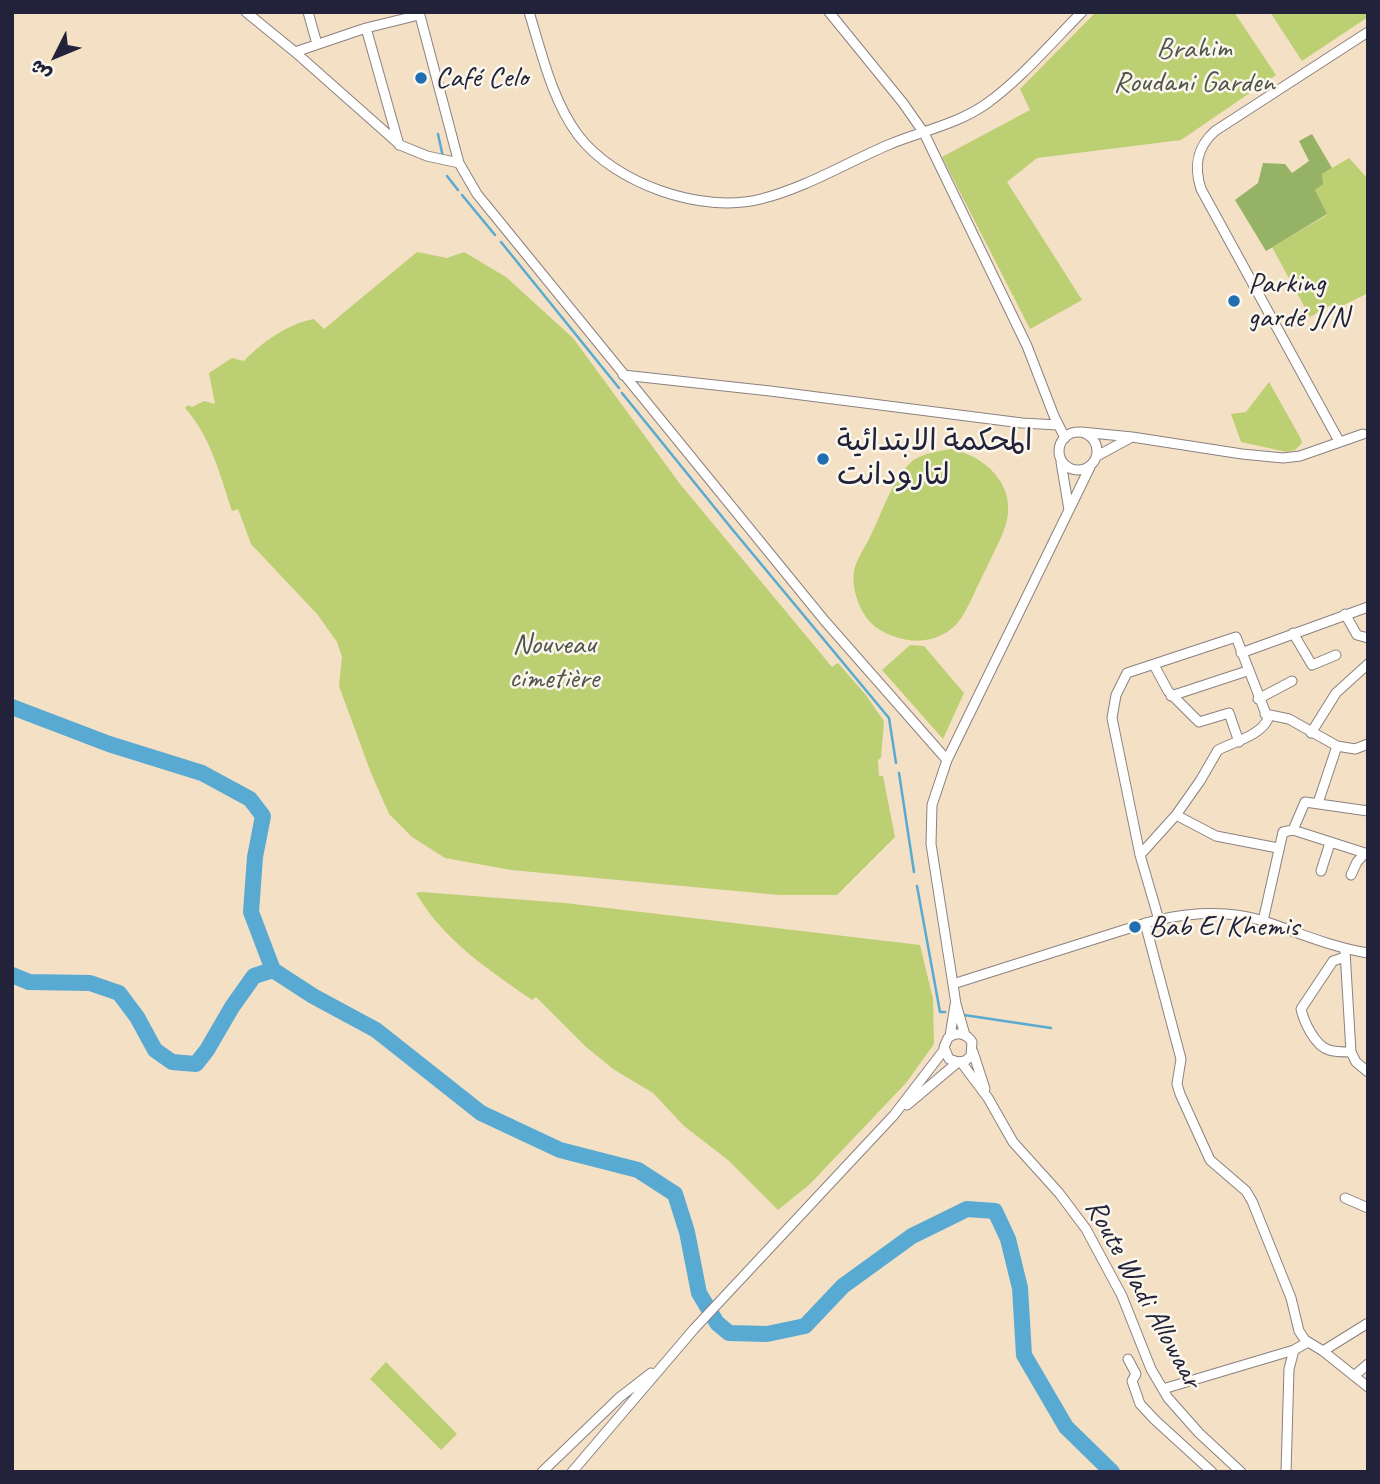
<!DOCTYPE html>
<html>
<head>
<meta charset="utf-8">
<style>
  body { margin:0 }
  #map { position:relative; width:1380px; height:1484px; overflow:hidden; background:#f4e0c4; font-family:Caveat,"Playpen Sans Arabic",sans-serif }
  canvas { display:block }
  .frame { position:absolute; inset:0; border:14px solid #22223b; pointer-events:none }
  .north { position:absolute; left:21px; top:21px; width:70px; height:70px; -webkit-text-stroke:5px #fbf7ec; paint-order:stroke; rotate:227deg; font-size:19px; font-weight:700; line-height:28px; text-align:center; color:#22223b }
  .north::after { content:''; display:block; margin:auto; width:24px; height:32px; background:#22223b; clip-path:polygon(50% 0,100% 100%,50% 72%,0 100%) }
</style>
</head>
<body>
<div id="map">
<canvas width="1380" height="1484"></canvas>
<div class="frame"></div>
<div class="north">ش</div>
</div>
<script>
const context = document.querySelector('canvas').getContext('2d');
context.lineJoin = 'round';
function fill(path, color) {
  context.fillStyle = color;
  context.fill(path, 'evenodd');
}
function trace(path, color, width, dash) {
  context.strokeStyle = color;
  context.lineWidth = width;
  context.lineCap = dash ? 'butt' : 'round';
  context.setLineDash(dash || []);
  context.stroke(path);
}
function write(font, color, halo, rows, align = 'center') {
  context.font = font + ' Caveat,"Playpen Sans Arabic",sans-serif';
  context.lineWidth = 5;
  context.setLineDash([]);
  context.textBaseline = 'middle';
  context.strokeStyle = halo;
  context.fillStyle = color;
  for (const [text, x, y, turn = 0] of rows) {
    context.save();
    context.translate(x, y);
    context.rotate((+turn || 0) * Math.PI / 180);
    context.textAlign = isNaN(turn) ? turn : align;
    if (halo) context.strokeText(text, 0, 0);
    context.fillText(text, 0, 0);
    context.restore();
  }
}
fill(new Path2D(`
  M 1096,12 L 1234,12 L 1276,75 L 1181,140 L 1037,158 L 1007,182 L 1082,300 L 1030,329 L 942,157 L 1030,110 L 1020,89 Z
  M 1270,12 L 1368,12 L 1368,17 L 1302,61 Z
  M 1349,158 L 1368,179 L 1368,293 L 1344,305 L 1329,306 L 1310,317 L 1272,247 L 1327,215 L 1315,190 L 1322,174 Z
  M 417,252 L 447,258 L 464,252 L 506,277 L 573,338 L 680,484 L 832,667 L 838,663 L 865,694 L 884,721 L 881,758 L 878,760 L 879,776 L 883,776 L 895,837 L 837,895 L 779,895 L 511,870 L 445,858 L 412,837 L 389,814 L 371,773 L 339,686 L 342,657 L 337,642 L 317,614 L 251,544 L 238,509 L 232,511 C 220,475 211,437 185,408 L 188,405 L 192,407 L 204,401 L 215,404 L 209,373 L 232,358 L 244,361 C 261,343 289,323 314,319 L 324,329 Z
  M 1269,382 L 1301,439 L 1302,443 L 1295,450 L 1287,452 L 1241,442 L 1231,414 L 1246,412 Z
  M 951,449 C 984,456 1015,483 1007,520 C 1003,537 993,553 986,569 C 978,584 971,602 962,617 C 942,647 904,646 877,628 C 861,617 851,590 854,571 C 856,560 865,547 870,537 C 880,517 888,493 900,475 C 904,470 910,462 915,459 C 926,453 939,451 951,449 Z
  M 910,645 L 924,646 L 964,693 L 943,739 L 882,670 Z
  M 421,892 L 565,903 L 920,945 L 933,999 L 934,1044 L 906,1083 L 810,1184 L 778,1210 L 728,1160 L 684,1126 L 653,1093 L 613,1069 L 585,1046 L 536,997 L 532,1000 C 489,970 443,940 416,893 Z
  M 386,1362 L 457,1434 L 441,1450 L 370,1379 Z`), '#bccf73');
fill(new Path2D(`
  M 1312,134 L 1332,168 L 1322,174 L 1323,184 L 1315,190 L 1327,214 L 1266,251 L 1235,200 L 1258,183 L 1263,163 L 1285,164 L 1292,173 L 1309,161 L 1299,141 Z`), '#95b265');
trace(new Path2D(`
  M 438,134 L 443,157
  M 447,176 L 458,190
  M 462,195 L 495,235
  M 501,242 L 619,388
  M 622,393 L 732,529 L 889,718 L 896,763
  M 899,773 L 914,872
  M 917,886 L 940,1012 L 945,1012
  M 964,1015 L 1051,1028`), '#58aad3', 2.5);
trace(new Path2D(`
  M 12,707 L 109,744 L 202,773 L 250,799 L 263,816 L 255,857 L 251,912 L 273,970 L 313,996 L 376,1030 L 481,1113 L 560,1150 L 638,1170 L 675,1194 L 687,1232 L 699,1293 L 717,1323 L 729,1333 L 767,1334 L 805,1326 L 843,1286 L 912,1236 L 967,1209 L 995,1211 L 1008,1239 L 1020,1288 L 1024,1355 L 1066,1427 L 1112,1472
  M 12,975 L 29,982 L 90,983 L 119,993 L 137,1017 L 155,1050 L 172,1062 L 196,1064 L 207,1050 L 232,1007 L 254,976 L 273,970`), '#58aad3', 16);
const minor = new Path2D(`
  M 246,12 L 295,52 L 400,145 L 427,156 L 459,163
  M 308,12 L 317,44
  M 419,12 L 459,163 L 477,194 L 824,620 L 947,760
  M 529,12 C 542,54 552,100 578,135 C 615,184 702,214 761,199 C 805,188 846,163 888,145 C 921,131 956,125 986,104 C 1019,81 1053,41 1082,12
  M 829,12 L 903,103 L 924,133 L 1027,346 L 1054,416 L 1065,438
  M 366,28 L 399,145
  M 295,52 L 366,28 L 419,15
  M 623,375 L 770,391 L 1022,423 L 1058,425
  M 1081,432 L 1132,437 L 1242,454 L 1283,458 L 1300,456 L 1363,434
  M1059 451a19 19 0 1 1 38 0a19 19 0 1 1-38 0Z
  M 1339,441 L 1201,189 C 1194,167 1196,148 1215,131 L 1368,32
  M 1097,456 L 1132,437
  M 1061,462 L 1069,510
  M 1345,614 L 1357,635 L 1368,638
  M 1293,633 L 1312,665 L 1336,655
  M 1241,653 L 1368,607
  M 1154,665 L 1168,691 L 1199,722 L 1229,713 L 1239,742
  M 1171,696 L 1247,671
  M 1258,699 L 1292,681
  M 1265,714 L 1289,719 L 1337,746 L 1355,749 L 1368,744
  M 1311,733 L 1336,693 L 1368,664
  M 1318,803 L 1337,746
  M 1176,815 L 1216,836 L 1278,848
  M 1293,830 L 1305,802 L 1368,811
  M 1140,855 L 1112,718 L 1116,695 L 1127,673 L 1236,637 L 1268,719 C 1260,736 1233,742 1218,750 L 1200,781 L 1176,815 L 1140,855 L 1159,920
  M 1321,871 L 1330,843
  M 1351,875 L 1357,862 L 1365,853
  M 1263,921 L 1283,832 L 1293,830 L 1368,854
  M 1145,923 L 1181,1059 L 1177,1084 L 1180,1094 L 1210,1160 L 1246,1191 L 1252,1201 L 1291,1298 L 1299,1331 L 1305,1340 L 1323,1351 L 1368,1387
  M 1136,926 C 1176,913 1224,908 1264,921 C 1299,933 1331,947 1368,953
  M 1345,951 L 1351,1052 L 1356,1062 L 1368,1072
  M 1345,957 L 1333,961 L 1301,1009 C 1304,1022 1315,1046 1329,1050 C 1335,1052 1344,1052 1351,1052
  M 953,984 L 1133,927
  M 965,1035 L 956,1004 L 931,844 L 932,805 L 947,760 L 1090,467
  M 950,1036 L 955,1005
  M 973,1052 L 985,1089
  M 961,1062 L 988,1098 L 1013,1142 L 1059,1193 L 1086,1229 L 1122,1296 L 1151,1369 L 1168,1398 L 1199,1433 L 1241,1472
  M 907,1105 L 958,1062 L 965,1061 L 971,1056 L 972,1042 C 966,1033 957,1031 948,1038 L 944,1047 L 949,1059 L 958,1062
  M 1345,1198 L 1368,1208
  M 1323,1351 L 1368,1323
  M 1128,1359 L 1136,1374 L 1132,1381 L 1140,1404 L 1155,1420 L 1212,1472
  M 1354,1376 L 1368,1364
  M 1163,1389 L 1294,1350
  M 542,1472 L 620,1397 L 651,1373
  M 572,1472 L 694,1329 L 894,1115 L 944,1050
  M 1286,1472 L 1289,1369 L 1294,1350 L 1308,1342`);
trace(minor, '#8b8180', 11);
trace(minor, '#fff', 9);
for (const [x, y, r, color] of [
  [421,78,7,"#1f6fb2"],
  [1234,301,7,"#1f6fb2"],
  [823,459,7,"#1f6fb2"],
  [1135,927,7,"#1f6fb2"]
]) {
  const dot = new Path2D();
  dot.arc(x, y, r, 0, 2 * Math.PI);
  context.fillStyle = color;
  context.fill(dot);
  trace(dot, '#fbf7ec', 2.5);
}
write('30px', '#50564c', '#fbf7ec', [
  ["Brahim",1194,49],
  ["Roudani Garden",1194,83],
  ["Nouveau",554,645],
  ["cimetière",554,679]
]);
write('30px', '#22223b', '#fbf7ec', [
  ["Café Celo",435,78],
  ["Parking",1248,284],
  ["gardé J/N",1248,318],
  ["المحكمة الابتدائية",837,442],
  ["لتارودانت",837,476],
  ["Bab El Khemis",1149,927]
], 'left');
write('30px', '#22223b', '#fbf7ec', [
  ["Route Wadi Allowaar",1143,1294,61]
]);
</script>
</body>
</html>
